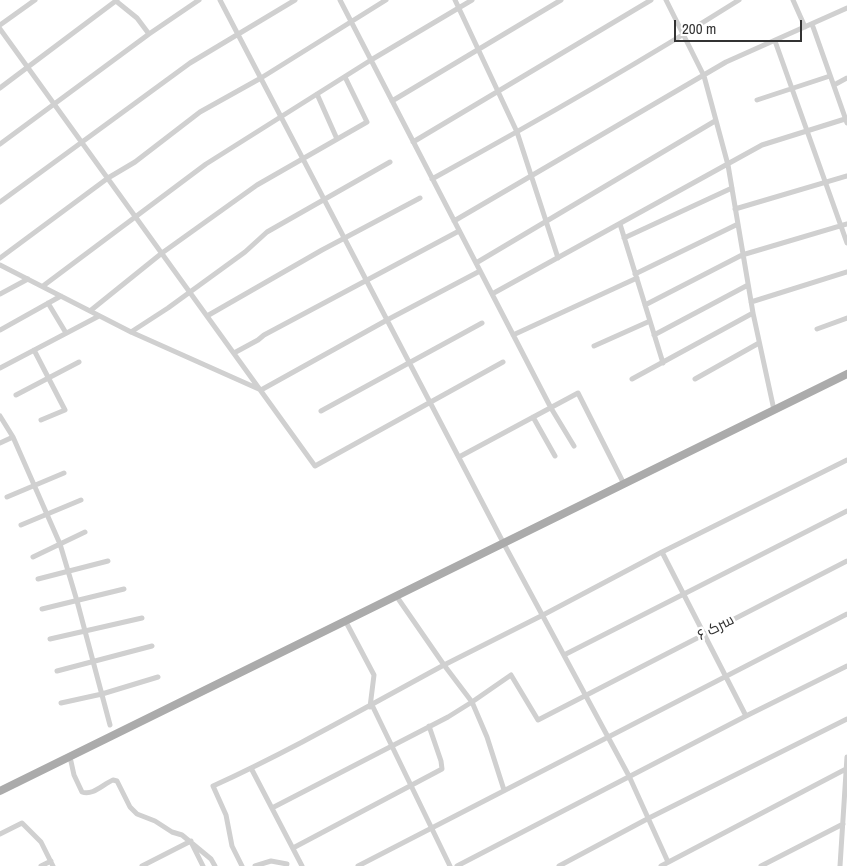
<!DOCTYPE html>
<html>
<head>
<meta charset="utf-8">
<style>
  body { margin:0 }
  #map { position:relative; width:847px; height:866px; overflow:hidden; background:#fff; font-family:"Archivo Narrow",sans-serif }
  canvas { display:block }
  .scale { position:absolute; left:674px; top:20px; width:128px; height:22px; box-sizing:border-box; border:2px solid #333; border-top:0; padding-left:6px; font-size:15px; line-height:18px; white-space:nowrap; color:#333; -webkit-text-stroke:4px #fff; paint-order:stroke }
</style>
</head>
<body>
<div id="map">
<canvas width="847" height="866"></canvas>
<div class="scale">200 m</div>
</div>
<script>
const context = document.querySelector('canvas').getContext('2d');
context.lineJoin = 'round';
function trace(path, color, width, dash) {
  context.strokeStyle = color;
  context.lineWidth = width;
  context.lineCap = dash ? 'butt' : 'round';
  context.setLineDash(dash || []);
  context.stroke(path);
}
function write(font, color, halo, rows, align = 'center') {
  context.font = font + ' "Archivo Narrow",Cairo,sans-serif';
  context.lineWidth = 5;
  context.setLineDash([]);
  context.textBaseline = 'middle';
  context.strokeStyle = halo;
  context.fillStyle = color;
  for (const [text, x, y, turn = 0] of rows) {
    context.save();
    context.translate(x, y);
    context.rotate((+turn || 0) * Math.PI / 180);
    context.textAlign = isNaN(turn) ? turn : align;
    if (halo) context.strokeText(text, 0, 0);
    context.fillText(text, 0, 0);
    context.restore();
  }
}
trace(new Path2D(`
  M 220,0 L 504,544 L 629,776 L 668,862
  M 340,0 L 551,408 L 574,446
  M 455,0 L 517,132 L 558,258
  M 666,0 L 704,76 L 728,165 L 753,313 L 774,410
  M 793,0 L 805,27
  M 116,1 L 137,18 L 149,34
  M 812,24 L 847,123
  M 0,25 L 35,0
  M 0,29 L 315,466 L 503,362
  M 775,41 L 847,243
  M 834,85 L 847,78
  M 0,88 L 117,0
  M 317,94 L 337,139
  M 757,100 L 830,76
  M 392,101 L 561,0
  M 413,142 L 651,0
  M 0,144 L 149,34 L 199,0
  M 432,179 C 536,122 639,63 739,0
  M 0,202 L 190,63 L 295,0
  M 735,209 L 847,176
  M 454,221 L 726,62 L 847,8
  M 620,224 L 663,363
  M 624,238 L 732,188
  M 0,258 L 108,178 L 135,162 L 200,112 L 261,78 L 386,0
  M 476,263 L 715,121
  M 0,265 L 131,332 L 261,390 L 387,320 L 480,271
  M 635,274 L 738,224
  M 43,286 L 206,164 L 371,60 L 472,0
  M 0,294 L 28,279
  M 492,294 L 762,145 L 845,119
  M 751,302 L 847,272
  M 48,303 L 66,333
  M 645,305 L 742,255 L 847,224
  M 90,311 L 162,253 L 257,185 L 367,122 L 345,77
  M 207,316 L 322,250 L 420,198
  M 817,329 L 847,318
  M 0,330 L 61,296
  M 131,332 L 168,308 L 245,252 L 267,232 L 390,162
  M 513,335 L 637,278
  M 654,335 L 748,285
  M 594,346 L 650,321
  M 34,350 L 65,410 L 41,420
  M 234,353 L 258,340 L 264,335 L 459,231
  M 0,368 L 99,316
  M 632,379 L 753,313
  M 695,379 L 759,343
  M 16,395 L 79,362
  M 321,411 L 482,323
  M 0,416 L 13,437 L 60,544 L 77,601 L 110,725
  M 533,417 L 555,456
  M 0,443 L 13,437
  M 459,457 L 578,393 L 624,484
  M 7,497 L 64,473
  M 21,525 L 81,500
  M 662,552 L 746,716
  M 33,557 L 85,532
  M 38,579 L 108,561
  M 397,597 L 444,665 L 543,615 L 662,552 L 847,460
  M 42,609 L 124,589
  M 346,622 L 374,675 L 370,707
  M 50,639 L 142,618
  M 564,655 L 847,511
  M 57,671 L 152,646
  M 61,703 L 102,694 L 158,677
  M 372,705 L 450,866
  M 70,757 L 74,775 L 82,792 C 93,796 103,784 113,780 L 117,781 L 130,807 L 137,814 L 155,821 L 172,832 L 182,835 L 211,859 L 215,866
  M 251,768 L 302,866
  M 272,808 L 448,717 L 472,702 L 487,737 L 504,790
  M 0,834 L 22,823 L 41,842 L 53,866
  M 192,844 L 203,866
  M 293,848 L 442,769 L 441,761 L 429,726
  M 41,866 L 51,861
  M 142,866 L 191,841
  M 242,866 L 232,846 L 226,815 L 213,786 C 292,750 368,706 444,665 L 472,702 L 511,675 L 538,720 L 847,561
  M 255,866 L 271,861 L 287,864
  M 358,866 L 847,614
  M 457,866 L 746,716 L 847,666
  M 559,866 L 649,818 L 847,719
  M 661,866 L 846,769
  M 761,866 L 843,824
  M 840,866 L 847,757`), '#d0d0d0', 5);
trace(new Path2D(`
  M 0,791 L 847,374`), '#ababab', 8);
write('15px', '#333', '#fff', [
  ["سرک ۶",716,628,-27]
]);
</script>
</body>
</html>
